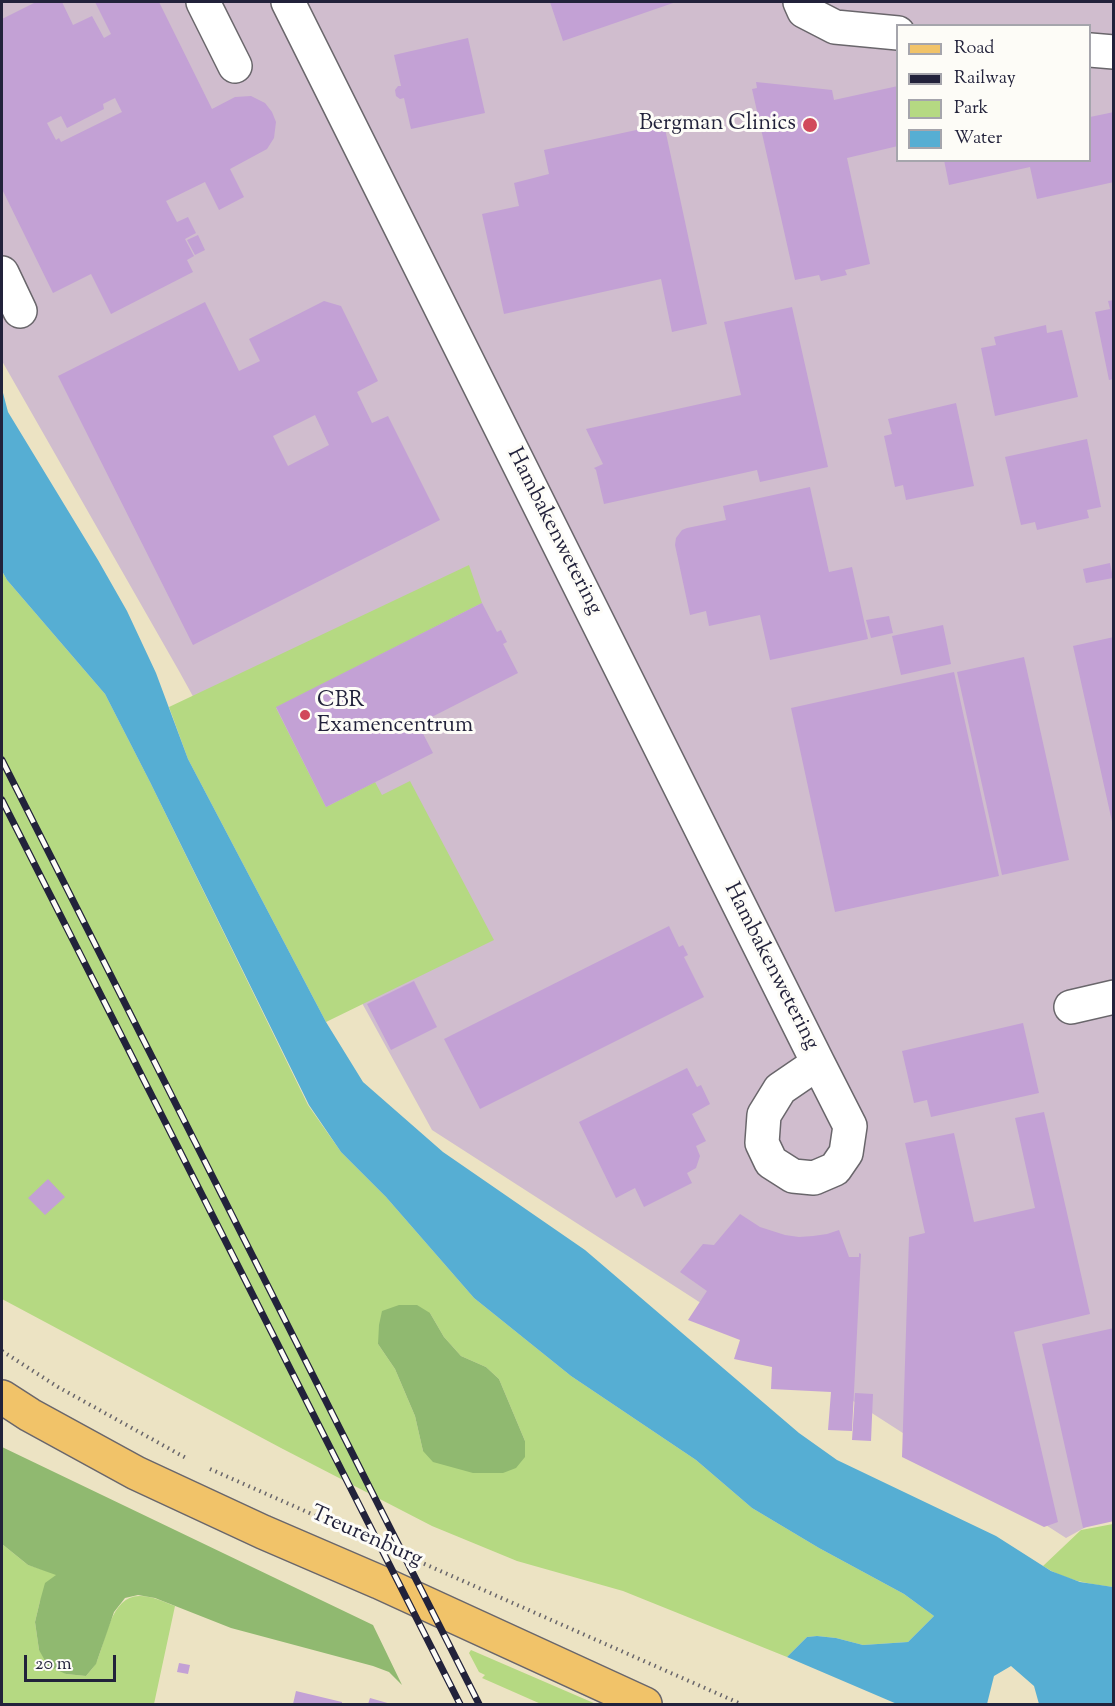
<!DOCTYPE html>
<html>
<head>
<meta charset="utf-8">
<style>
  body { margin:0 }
  #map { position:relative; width:1115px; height:1706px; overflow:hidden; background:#ece3c3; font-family:"Sorts Mill Goudy",serif }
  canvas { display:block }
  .frame { position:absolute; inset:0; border:3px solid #22223b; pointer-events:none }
  .legend { position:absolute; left:896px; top:24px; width:195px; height:138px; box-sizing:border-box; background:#fdfcf7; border:2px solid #a5a5ac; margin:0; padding:8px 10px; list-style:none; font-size:18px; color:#22223b }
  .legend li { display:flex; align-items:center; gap:12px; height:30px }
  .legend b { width:30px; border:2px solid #a5a5ac }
  .scale { position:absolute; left:24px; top:1655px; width:92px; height:27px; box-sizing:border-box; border:3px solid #22223b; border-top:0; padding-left:8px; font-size:18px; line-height:21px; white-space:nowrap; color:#22223b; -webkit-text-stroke:4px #fdfcf7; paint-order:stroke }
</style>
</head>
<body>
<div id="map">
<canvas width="1115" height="1706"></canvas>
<div class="frame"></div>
<ul class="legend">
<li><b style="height:8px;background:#f1c369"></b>Road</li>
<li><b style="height:8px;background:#22223b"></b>Railway</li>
<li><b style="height:16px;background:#b5d982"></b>Park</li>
<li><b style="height:16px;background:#56aed3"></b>Water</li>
</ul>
<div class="scale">20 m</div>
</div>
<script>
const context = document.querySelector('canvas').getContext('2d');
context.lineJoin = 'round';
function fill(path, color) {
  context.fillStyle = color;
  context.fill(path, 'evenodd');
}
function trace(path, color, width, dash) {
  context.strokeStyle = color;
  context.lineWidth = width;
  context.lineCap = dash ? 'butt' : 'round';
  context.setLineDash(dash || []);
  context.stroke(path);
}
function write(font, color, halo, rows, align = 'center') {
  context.font = font + ' "Sorts Mill Goudy",serif';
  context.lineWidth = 6;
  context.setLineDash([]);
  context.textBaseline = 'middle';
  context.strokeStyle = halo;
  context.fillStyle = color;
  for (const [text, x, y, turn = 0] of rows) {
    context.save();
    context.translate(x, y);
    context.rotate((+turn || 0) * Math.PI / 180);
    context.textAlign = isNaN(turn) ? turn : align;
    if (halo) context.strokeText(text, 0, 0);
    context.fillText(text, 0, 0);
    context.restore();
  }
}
fill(new Path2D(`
  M 2,2 L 1113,2 L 1113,1512 L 1066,1538 L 432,1130 L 179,671 L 2,361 ZM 898,26 L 1090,26 L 1090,160 L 898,160 Z`), '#d0bdce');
fill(new Path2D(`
  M 469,565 L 482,603 L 276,708 L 326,807 L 375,782 L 382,795 L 410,781 L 494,940 L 326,1022 L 188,759 L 169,707 Z
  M 2,571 L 7,580 L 105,694 L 150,782 L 308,1105 L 341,1152 L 386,1197 L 474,1298 L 571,1376 L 696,1460 L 752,1508 L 819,1548 L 904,1594 L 934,1616 L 908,1642 L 863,1645 L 836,1638 L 817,1636 L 807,1637 L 787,1657 L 623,1591 L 517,1561 L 432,1526 L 281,1448 L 2,1299 ZM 430,1313 L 444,1337 L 461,1356 L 486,1367 L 499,1379 L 525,1441 L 423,1451 L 415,1416 L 395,1369 L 378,1344 Z
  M 1113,1524 L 1113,1587 C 1089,1584 1064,1580 1043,1566 L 1081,1530 Z
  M 2,1544 L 28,1565 L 57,1574 L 40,1601 L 35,1622 L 39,1650 L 66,1674 L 86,1676 C 90,1671 94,1667 97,1661 C 106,1640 111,1595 140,1596 C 152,1596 164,1602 175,1606 L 154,1704 L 2,1704 Z
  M 471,1650 L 596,1704 L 541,1704 L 482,1678 L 485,1675 L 479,1672 L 469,1653 Z`), '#b5d982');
fill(new Path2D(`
  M 399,1305 L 417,1305 L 430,1313 L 444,1337 L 461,1356 L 486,1367 L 499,1379 L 525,1441 L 525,1457 L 516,1468 L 503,1473 L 473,1473 L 433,1462 L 423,1451 L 415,1416 L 395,1369 L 378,1344 L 379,1325 L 382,1311 Z
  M 2,1447 L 373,1625 L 402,1685 L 389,1672 L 373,1666 L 231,1628 L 155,1598 L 138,1595 L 125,1598 L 114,1612 L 96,1664 L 86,1676 L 66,1674 L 48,1666 L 39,1650 L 35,1622 L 40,1601 L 45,1583 L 56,1575 L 28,1565 L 2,1544 Z`), '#90b970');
fill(new Path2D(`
  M 2,389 L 8,412 L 98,560 L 127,611 L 156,673 L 188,759 L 326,1022 L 363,1082 L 443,1152 L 585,1250 L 799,1433 L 837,1460 L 996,1536 L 1051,1571 L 1080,1582 L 1113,1587 L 1113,1704 L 1039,1704 L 1034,1686 L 1011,1666 L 994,1676 L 987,1704 L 897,1704 L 787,1657 L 807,1637 L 817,1636 L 836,1638 L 863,1645 L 908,1642 L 934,1616 L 904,1594 L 819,1548 L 752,1508 L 696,1460 L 571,1376 L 474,1298 L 386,1197 L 341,1152 L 309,1105 L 150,782 L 105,694 L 7,580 L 2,571 Z`), '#56aed3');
fill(new Path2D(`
  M 36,2 L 62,2 L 73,25 L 92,16 L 104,38 L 111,34 L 95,2 L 159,2 L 212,109 L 235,97 L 251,96 L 265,103 L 272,112 L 276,122 L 274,138 L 267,149 L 230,169 L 244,197 L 219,210 L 205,182 L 166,201 L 177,222 L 188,217 L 196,233 L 185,239 L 194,256 L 187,260 L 193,272 L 111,314 L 91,274 L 53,293 L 2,189 L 2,19 ZM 115,98 L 122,112 L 61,142 L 59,138 L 56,140 L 47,123 L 61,116 L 67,128 L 104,109 L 103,104 Z
  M 550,2 L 676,2 L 563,41 Z
  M 468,38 L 485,113 L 411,129 L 404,98 L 400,99 L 396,96 L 395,90 L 398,86 L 401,86 L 394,55 Z
  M 756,82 L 832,90 L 834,100 L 898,86 L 898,146 L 847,158 L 870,264 L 845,270 L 847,275 L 821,281 L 819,275 L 795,280 L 752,89 L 757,88 Z
  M 1114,112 L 1114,182 L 1037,199 L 1030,167 L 949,185 L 944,160 L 1090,160 L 1090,117 Z
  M 664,124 L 707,324 L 672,332 L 661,279 L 504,314 L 482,214 L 519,206 L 514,183 L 549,174 L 544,150 Z
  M 198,235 L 205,250 L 195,255 L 187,240 Z
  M 1114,300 L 1114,379 L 1109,380 L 1095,312 L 1110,309 L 1108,301 Z
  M 324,301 L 341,306 L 378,381 L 357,392 L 372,423 L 388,416 L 440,520 L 193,645 L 58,376 L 205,302 L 239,371 L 260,361 L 249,339 ZM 315,415 L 329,445 L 288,466 L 273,436 Z
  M 792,307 L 828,467 L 760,482 L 757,470 L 604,504 L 596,470 L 594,468 L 603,464 L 586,429 L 741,395 L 724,322 Z
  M 1046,325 L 1047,333 L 1062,330 L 1078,397 L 995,416 L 981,348 L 996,345 L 994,337 Z
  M 956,403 L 974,486 L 906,500 L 903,485 L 895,487 L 884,436 L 892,434 L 888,419 Z
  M 1087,439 L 1101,507 L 1087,510 L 1089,518 L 1037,530 L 1035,522 L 1021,525 L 1005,457 Z
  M 810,487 L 829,572 L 852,567 L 868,639 L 770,660 L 760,615 L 709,626 L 706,611 L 690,615 L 675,545 L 676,538 L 682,530 L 687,528 L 726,520 L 723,506 Z
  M 1110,563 L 1113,578 L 1086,583 L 1083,569 Z
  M 482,603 L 497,632 L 501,630 L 507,642 L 503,644 L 518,673 L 418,724 L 433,753 L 326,807 L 276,707 Z
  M 889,616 L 893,633 L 871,638 L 866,620 Z
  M 943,625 L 951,664 L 901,675 L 892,636 Z
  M 1114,637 L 1114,826 L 1113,826 L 1073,646 Z
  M 1024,657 L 1069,860 L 1002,875 L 957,672 Z
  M 954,672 L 999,876 L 835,912 L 791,708 Z
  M 669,926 L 679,947 L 683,945 L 688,955 L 684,957 L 704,997 L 480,1109 L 444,1039 Z
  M 414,981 L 437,1027 L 391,1050 L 367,1004 Z
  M 1023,1023 L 1039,1093 L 931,1117 L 927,1100 L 914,1103 L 902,1051 Z
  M 687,1068 L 697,1087 L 701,1085 L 710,1104 L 692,1114 L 706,1141 L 696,1146 L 700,1156 L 696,1168 L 687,1173 L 692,1183 L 644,1207 L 635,1188 L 616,1198 L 579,1122 Z
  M 1044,1112 L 1090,1314 L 1014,1332 L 1058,1522 L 1044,1527 L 902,1457 L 909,1237 L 925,1233 L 905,1143 L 954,1133 L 974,1222 L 1035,1208 L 1015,1118 Z
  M 48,1179 L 65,1197 L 45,1215 L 28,1198 Z
  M 740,1214 L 760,1227 L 785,1235 L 799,1237 L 813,1236 L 827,1234 L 839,1230 L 849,1257 L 859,1257 L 859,1253 L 861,1254 L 852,1431 L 828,1430 L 831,1392 L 771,1389 L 772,1367 L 734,1359 L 740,1340 L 688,1320 L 707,1291 L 680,1272 L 703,1244 L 714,1245 Z
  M 1114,1328 L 1114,1521 L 1083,1528 L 1042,1344 Z
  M 855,1393 L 873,1394 L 871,1441 L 852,1440 Z
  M 179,1663 L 190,1665 L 188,1674 L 177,1672 Z
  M 296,1691 L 342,1702 L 342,1704 L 293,1704 Z
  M 370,1698 L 391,1704 L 368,1704 Z`), '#c3a1d5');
const minor = new Path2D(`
  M 203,2 L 235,66
  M 288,2 L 818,1063 L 850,1126 L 846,1153 L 835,1169 L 814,1178 L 793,1176 L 771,1162 L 762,1143 L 764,1115 L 780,1089 L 818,1063
  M 800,2 L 804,11 L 835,27 L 898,33
  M 1090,50 L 1114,52
  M 2,273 L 20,311
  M 1071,1007 L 1114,997`);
const major = new Path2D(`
  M 2,1397 L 30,1415 L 136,1473 L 263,1532 L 379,1582 L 645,1704`);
trace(minor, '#69666b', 36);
trace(major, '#69666b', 36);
trace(new Path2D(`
  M 2,1351 L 58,1387 L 186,1458
  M 210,1469 L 741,1704`), '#69666b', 4, [1.5, 4.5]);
trace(minor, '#fff', 33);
trace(major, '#f1c369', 33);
const rail = new Path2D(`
  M 2,760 L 479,1704
  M 2,800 L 460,1704`);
trace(rail, '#22223b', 7);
trace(rail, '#fdfcf7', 4.5, [14]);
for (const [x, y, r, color] of [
  [810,125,8,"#d1495b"],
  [305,715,6,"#d1495b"]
]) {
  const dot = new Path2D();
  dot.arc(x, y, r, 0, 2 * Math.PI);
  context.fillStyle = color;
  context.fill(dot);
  trace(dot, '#fdfcf7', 2);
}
write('22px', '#22223b', '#fdfcf7', [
  ["Bergman Clinics",796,125],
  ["CBR",317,702,"left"],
  ["Examencentrum",317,727,"left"]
], 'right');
write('22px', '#22223b', '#fdfcf7', [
  ["Hambakenwetering",553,532,63],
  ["Hambakenwetering",770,967,63],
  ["Treurenburg",366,1538,24]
]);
</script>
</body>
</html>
